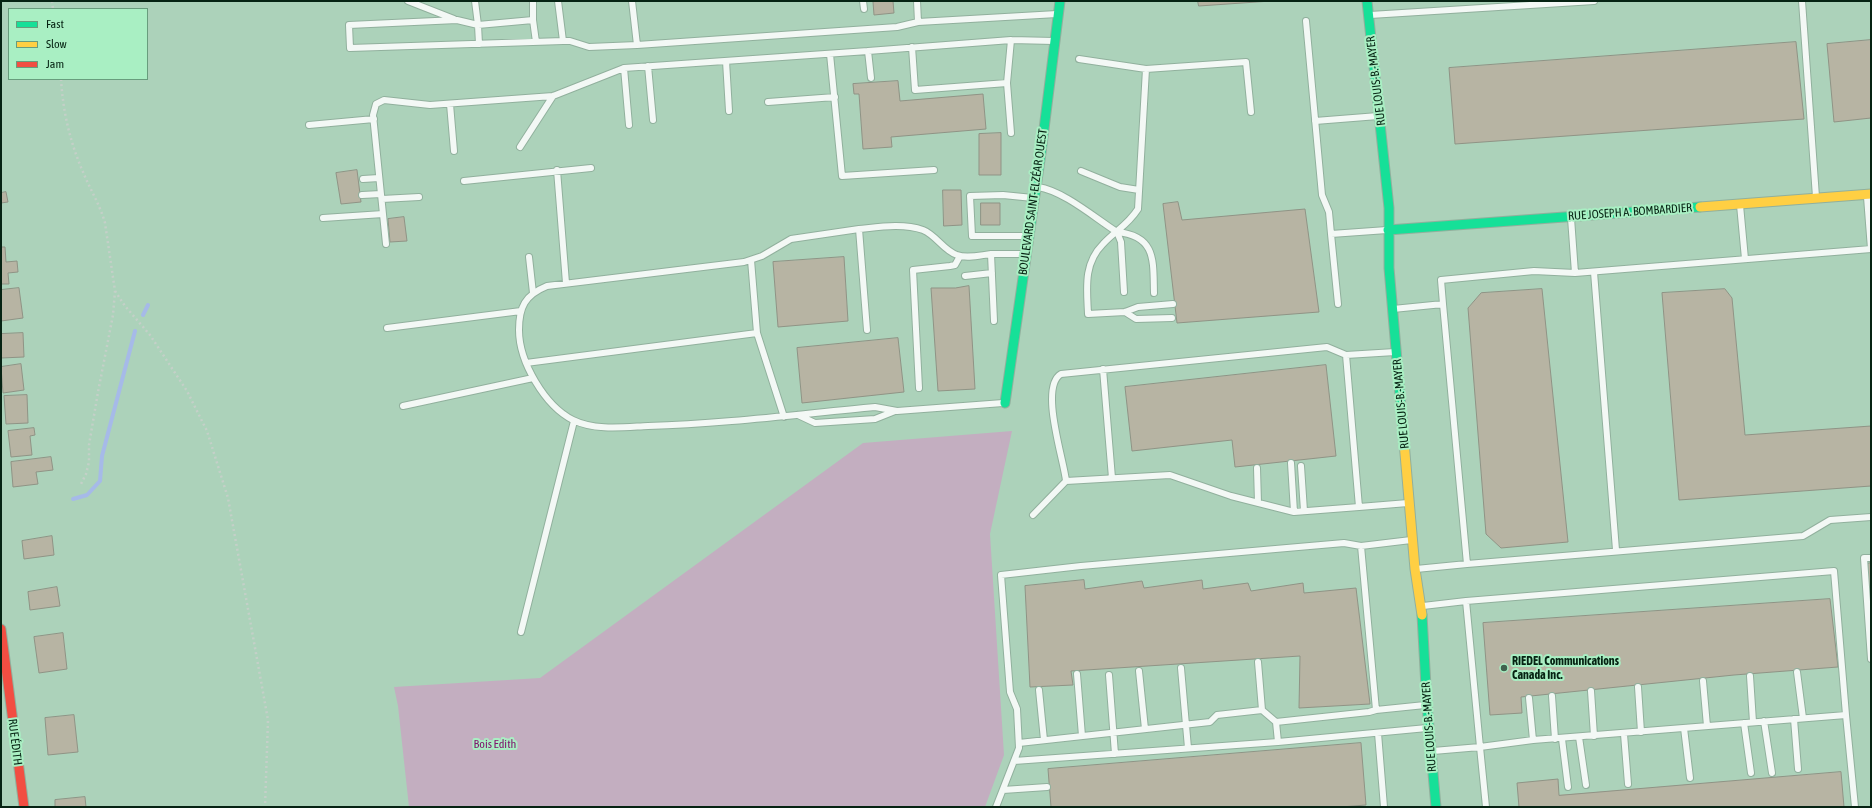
<!DOCTYPE html>
<html>
<head>
<meta charset="utf-8">
<style>
  body { margin:0 }
  #map { position:relative; width:1872px; height:808px; overflow:hidden; background:#acd2ba; font-family:"Asap Condensed",sans-serif }
  canvas { display:block }
  .frame { position:absolute; inset:0; border:2px solid #062313; pointer-events:none }
  .legend { position:absolute; left:8px; top:8px; width:140px; height:72px; box-sizing:border-box; background:#a9efc3; border:1px solid #689d7d; margin:0; padding:5px 7px; list-style:none; font-size:12px; color:#062313 }
  .legend li { display:flex; align-items:center; gap:8px; height:20px }
  .legend b { width:20px; border:1px solid #689d7d }
</style>
</head>
<body>
<div id="map">
<canvas width="1872" height="808"></canvas>
<div class="frame"></div>
<ul class="legend">
<li><b style="height:5px;background:#16e098"></b>Fast</li>
<li><b style="height:5px;background:#ffcf43"></b>Slow</li>
<li><b style="height:5px;background:#f24e42"></b>Jam</li>
</ul>
</div>
<script>
const context = document.querySelector('canvas').getContext('2d');
context.lineJoin = 'round';
function fill(path, color) {
  context.fillStyle = color;
  context.fill(path, 'evenodd');
}
function trace(path, color, width, dash) {
  context.strokeStyle = color;
  context.lineWidth = width;
  context.lineCap = dash ? 'butt' : 'round';
  context.setLineDash(dash || []);
  context.stroke(path);
}
function write(font, color, halo, rows, align = 'center') {
  context.font = font + ' "Asap Condensed",sans-serif';
  context.lineWidth = 4;
  context.setLineDash([]);
  context.textBaseline = 'middle';
  context.strokeStyle = halo;
  context.fillStyle = color;
  for (const [text, x, y, turn = 0] of rows) {
    context.save();
    context.translate(x, y);
    context.rotate((+turn || 0) * Math.PI / 180);
    context.textAlign = isNaN(turn) ? turn : align;
    if (halo) context.strokeText(text, 0, 0);
    context.fillText(text, 0, 0);
    context.restore();
  }
}
fill(new Path2D(`
  M 1012,431 L 990,534 L 1004,755 L 985,807 L 409,807 L 398,706 L 394,687 L 540,678 L 863,443 Z`), '#c3aec0');
trace(new Path2D(`
  M 143,315 L 148,305
  M 73,499 L 87,495 L 100,481 L 102,456 L 135,331`), '#a6bae8', 4);
const building = new Path2D(`
  M 893,1 L 894,13 L 874,15 L 873,2 Z
  M 1198,1 L 1271,1 L 1199,6 Z
  M 1871,40 L 1871,118 L 1834,122 L 1827,44 Z
  M 1796,42 L 1804,119 L 1455,144 L 1449,68 Z
  M 898,81 L 900,101 L 983,94 L 986,129 L 891,137 L 892,147 L 863,149 L 859,94 L 854,94 L 853,84 Z
  M 1001,133 L 1001,175 L 979,175 L 979,134 Z
  M 357,170 L 361,202 L 341,204 L 336,173 Z
  M 943,190 L 961,190 L 962,225 L 944,226 Z
  M 6,192 L 8,202 L 1,203 L 1,193 Z
  M 1178,202 L 1182,220 L 1305,209 L 1319,312 L 1177,323 L 1163,204 Z
  M 981,203 L 1000,203 L 1000,225 L 981,225 Z
  M 404,217 L 407,241 L 390,242 L 388,219 Z
  M 1,247 L 5,247 L 6,262 L 17,261 L 18,272 L 8,273 L 9,284 L 1,284 Z
  M 844,257 L 848,321 L 778,327 L 773,262 Z
  M 969,286 L 975,389 L 938,391 L 931,288 L 955,288 Z
  M 19,288 L 23,318 L 1,321 L 1,290 Z
  M 1542,289 L 1568,542 L 1501,548 L 1486,534 L 1468,308 L 1481,293 Z
  M 1725,289 L 1732,298 L 1745,435 L 1871,426 L 1871,486 L 1679,500 L 1662,293 Z
  M 23,333 L 24,357 L 1,358 L 1,334 Z
  M 898,338 L 904,392 L 802,403 L 797,348 Z
  M 21,364 L 24,390 L 3,393 L 1,367 Z
  M 1326,365 L 1336,456 L 1235,467 L 1232,440 L 1132,451 L 1125,387 Z
  M 27,395 L 28,423 L 6,424 L 4,396 Z
  M 34,428 L 35,435 L 30,436 L 32,455 L 11,457 L 8,431 Z
  M 51,457 L 53,470 L 36,472 L 38,484 L 13,487 L 11,462 Z
  M 52,536 L 54,555 L 24,559 L 22,541 Z
  M 1871,563 L 1871,616 L 1867,564 Z
  M 1084,580 L 1085,589 L 1142,581 L 1144,588 L 1202,580 L 1203,589 L 1248,583 L 1251,591 L 1303,583 L 1304,593 L 1356,588 L 1370,704 L 1299,708 L 1300,656 L 1071,671 L 1073,685 L 1030,687 L 1025,586 Z
  M 57,587 L 60,606 L 30,610 L 28,592 Z
  M 1830,599 L 1838,667 L 1734,675 L 1521,697 L 1522,713 L 1490,715 L 1483,623 Z
  M 63,633 L 67,669 L 39,673 L 34,637 Z
  M 74,715 L 78,752 L 48,755 L 45,718 Z
  M 1361,743 L 1366,805 L 1341,807 L 1051,807 L 1048,769 Z
  M 1841,772 L 1844,807 L 1519,807 L 1517,783 L 1558,779 L 1559,795 Z
  M 85,797 L 86,807 L 55,807 L 55,800 Z`);
fill(building, '#b7b4a3');
trace(building, '#8f9385', 1);
const lane = new Path2D(`
  M 408,1 L 454,19
  M 475,1 L 478,25 L 533,20 L 533,1
  M 558,1 L 563,41
  M 632,1 L 637,45 L 897,27 L 918,22
  M 863,1 L 864,9
  M 917,1 L 918,22 L 1057,14
  M 1802,1 L 1816,197
  M 1370,15 L 1594,1
  M 533,20 L 536,42
  M 1306,21 L 1322,195 L 1329,212 L 1331,234 L 1387,230
  M 479,44 L 478,25 L 457,20 L 349,25 L 350,48 L 563,41 L 570,41 L 589,47 L 637,45
  M 912,47 L 915,90 L 1007,83
  M 830,54 L 842,176 L 934,170
  M 1079,59 L 1146,69 L 1246,62 L 1251,112
  M 726,61 L 729,111
  M 648,66 L 653,120
  M 624,68 L 629,125
  M 1146,69 L 1138,209 C 1127,226 1116,230 1103,244 C 1083,264 1087,289 1088,314 L 1125,312 L 1138,307 L 1173,304
  M 871,78 L 868,51 L 1011,40
  M 768,102 L 835,97
  M 450,104 L 454,151
  M 1315,121 L 1378,116
  M 309,125 L 374,119
  M 1011,133 L 1007,83 L 1011,40 L 1054,41
  M 520,147 L 553,96
  M 557,170 L 566,283
  M 1081,171 L 1120,187 L 1139,190
  M 363,179 L 379,178
  M 464,181 L 591,168
  M 1038,187 C 1064,191 1095,218 1117,232 L 1121,242 L 1124,292
  M 362,195 L 381,194
  M 1867,197 L 1871,249
  M 382,199 L 419,197
  M 1740,205 L 1745,259
  M 323,218 L 383,214
  M 1571,218 L 1575,273 L 1871,249
  M 859,229 L 791,239 L 762,256 L 744,262 L 547,286 C 525,295 519,307 519,330 C 519,362 545,406 573,420 C 595,431 625,427 648,426 C 724,424 800,414 875,407 L 897,411 L 1003,403
  M 1117,232 C 1157,236 1153,262 1154,293
  M 1331,234 L 1338,304
  M 1027,236 L 972,236 L 970,196 L 1003,195 L 1033,198
  M 386,244 L 373,115 L 376,104 L 384,100 L 430,105 L 553,96 L 624,68 L 868,51
  M 529,257 L 533,293
  M 751,260 L 757,333 L 784,417
  M 1594,272 L 1616,550
  M 965,276 L 992,273
  M 1443,304 L 1441,280 L 1534,271 L 1575,273
  M 1393,309 L 1443,304 L 1467,564 L 1416,569
  M 1125,312 L 1136,319 L 1172,318
  M 994,321 L 991,254 L 1024,254
  M 387,328 L 521,311
  M 867,330 L 859,229 C 879,227 903,223 923,230 C 936,235 944,251 957,255 C 967,259 981,255 991,254
  M 1395,352 L 1346,355 L 1359,507 L 1408,503
  M 1346,355 L 1327,347 L 1061,374 C 1039,387 1064,460 1066,481 L 1170,475 L 1231,496 L 1294,512 L 1359,507
  M 526,363 L 757,333
  M 1103,369 L 1112,478
  M 919,388 L 913,270 L 950,266 L 955,265 L 960,256
  M 403,406 L 533,378
  M 798,415 L 815,423 L 875,419 L 895,411
  M 1291,463 L 1294,512
  M 1301,466 L 1304,511
  M 1257,468 L 1258,503
  M 1033,515 L 1066,481
  M 1411,540 L 1361,546 L 1376,710 L 1425,705
  M 1871,558 L 1864,558 L 1871,659
  M 1467,564 L 1803,536 L 1830,520 L 1871,517
  M 1466,601 L 1834,571 L 1846,715 L 1533,740 L 1480,747 L 1486,807
  M 1423,606 L 1466,601 L 1480,747 L 1433,751
  M 521,632 L 574,421
  M 1258,662 L 1262,710
  M 1181,668 L 1188,748
  M 1139,671 L 1145,729
  M 1797,672 L 1803,718
  M 1077,674 L 1082,736
  M 1109,675 L 1115,754
  M 1750,676 L 1753,722
  M 1703,681 L 1707,726
  M 1638,687 L 1641,732
  M 1039,690 L 1044,740
  M 1591,691 L 1594,736
  M 1552,696 L 1555,739
  M 1529,698 L 1533,740
  M 1376,710 L 1369,712 L 1276,722 L 1278,742 L 1427,728
  M 1846,715 L 1855,807
  M 1794,719 L 1798,769
  M 1764,721 L 1772,773
  M 1744,723 L 1751,773
  M 1684,728 L 1690,778
  M 1378,733 L 1384,807
  M 1624,734 L 1628,784
  M 1579,737 L 1586,785
  M 1562,739 L 1568,787
  M 1019,743 L 1210,722 L 1217,715 L 1262,710 L 1276,722
  M 1014,761 L 1278,742
  M 1003,790 L 1047,787
  M 996,807 L 1019,748 L 1017,709 L 1010,692 L 1001,575 L 1081,566 L 1344,543 L 1361,546`);
const fast = new Path2D(`
  M 1367,1 L 1389,208 L 1389,268 L 1404,442
  M 1388,230 L 1700,207
  M 1005,403 L 1041,153 L 1060,1
  M 1422,615 L 1427,705 L 1436,807`);
const slow = new Path2D(`
  M 1700,207 L 1871,194
  M 1404,442 L 1415,569 L 1422,615`);
const jam = new Path2D(`
  M 1,629 L 24,807`);
trace(lane, '#91b09d', 8);
trace(fast, '#91b09d', 11);
trace(slow, '#91b09d', 11);
trace(jam, '#91b09d', 11);
trace(new Path2D(`
  M 52,1 L 53,9
  M 61,79 C 63,112 70,142 83,172 C 90,189 100,205 105,223 L 115,291 L 113,315 L 98,392 L 89,445 L 89,462 L 86,474 L 81,484
  M 115,291 L 125,306 L 150,335 L 187,391 L 207,431 L 228,498 L 268,720 L 265,807`), '#c4d0c8', 2.5, [2, 3]);
trace(lane, '#f3f8f5', 6);
trace(fast, '#16e098', 9);
trace(slow, '#ffcf43', 9);
trace(jam, '#f24e42', 9);
for (const [x, y, r, color] of [
  [1504,668,4,"#40604d"]
]) {
  const dot = new Path2D();
  dot.arc(x, y, r, 0, 2 * Math.PI);
  context.fillStyle = color;
  context.fill(dot);
  trace(dot, '#a9efc3', 1.5);
}
write('12px', '#062313', '#a9efc3', [
  ["RUE LOUIS-B.-MAYER",1376,81,-97],
  ["BOULEVARD SAINT-ELZÉAR OUEST",1033,202,-82],
  ["RUE JOSEPH A. BOMBARDIER",1630,212,-4],
  ["RUE LOUIS-B.-MAYER",1401,404,-95],
  ["RUE LOUIS-B.-MAYER",1429,727,-94],
  ["RUE ÉDITH",15,742,83]
]);
write('bold 12px', '#062313', '#a9efc3', [
  ["RIEDEL Communications",1512,661],
  ["Canada Inc.",1512,675]
], 'left');
write('12px', '#80166e', '#a9efc3', [
  ["Bois Edith",495,744]
]);
</script>
</body>
</html>
